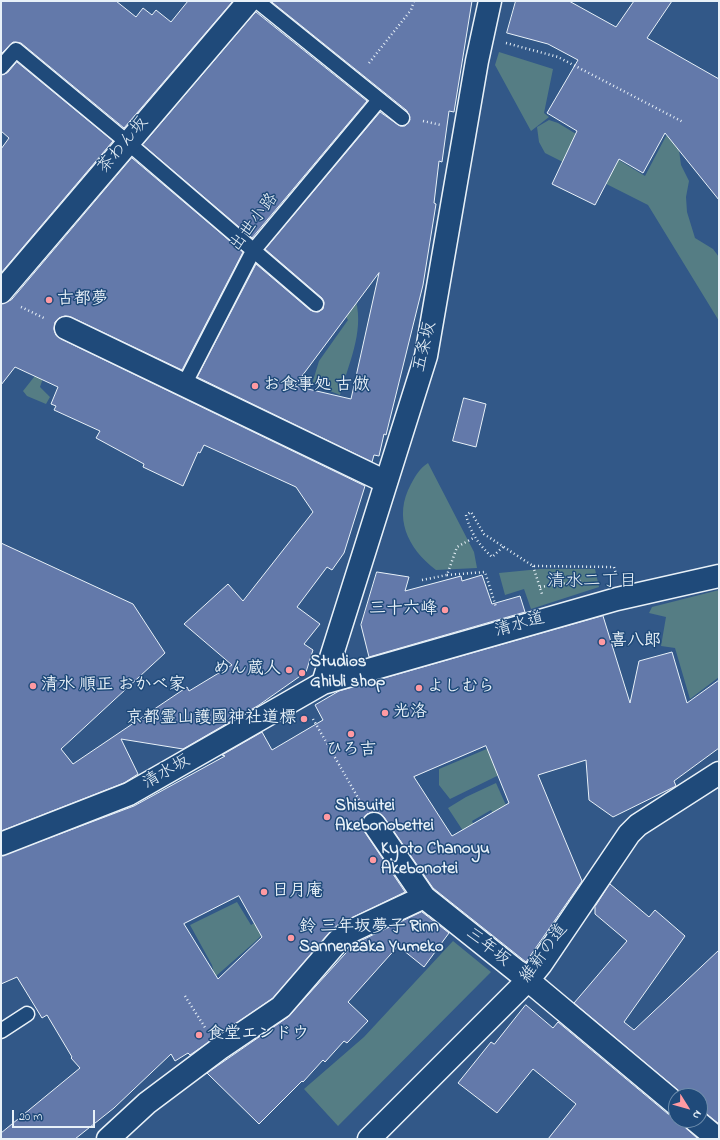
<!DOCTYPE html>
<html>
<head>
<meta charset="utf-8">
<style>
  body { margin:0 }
  #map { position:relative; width:720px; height:1140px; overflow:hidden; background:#325888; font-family:"Indie Flower",sans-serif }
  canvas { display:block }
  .frame { position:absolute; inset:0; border:2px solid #e8f1f8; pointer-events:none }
  .north { position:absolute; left:668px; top:1088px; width:40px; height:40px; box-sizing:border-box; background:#1f4a7a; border:1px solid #6f8dac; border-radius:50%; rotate:127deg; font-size:11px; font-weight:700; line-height:16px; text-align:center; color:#e8f1f8 }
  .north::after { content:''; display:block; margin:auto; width:14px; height:18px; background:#ff9aa2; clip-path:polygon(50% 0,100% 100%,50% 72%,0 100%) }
  .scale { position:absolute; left:12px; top:1110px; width:83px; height:18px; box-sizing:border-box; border:2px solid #e8f1f8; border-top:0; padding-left:5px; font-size:12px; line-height:14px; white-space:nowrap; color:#e8f1f8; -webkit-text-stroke:3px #1f4a7a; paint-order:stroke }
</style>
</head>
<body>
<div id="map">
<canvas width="720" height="1140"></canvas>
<div class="frame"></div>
<div class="north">N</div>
<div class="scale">20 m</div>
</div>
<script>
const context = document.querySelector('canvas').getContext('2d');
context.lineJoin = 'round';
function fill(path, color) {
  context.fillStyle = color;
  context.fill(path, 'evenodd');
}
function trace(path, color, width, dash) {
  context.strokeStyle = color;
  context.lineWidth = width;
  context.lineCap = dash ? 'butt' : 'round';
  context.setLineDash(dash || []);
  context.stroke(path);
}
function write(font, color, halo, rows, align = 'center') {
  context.font = font + ' "Indie Flower","Klee One",sans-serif';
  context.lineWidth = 3;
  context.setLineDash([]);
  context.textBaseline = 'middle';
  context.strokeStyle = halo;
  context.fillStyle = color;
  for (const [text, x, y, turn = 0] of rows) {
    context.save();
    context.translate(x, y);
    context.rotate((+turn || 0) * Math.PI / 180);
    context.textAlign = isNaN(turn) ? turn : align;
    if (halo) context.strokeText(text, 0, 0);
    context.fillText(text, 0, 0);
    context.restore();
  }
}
fill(new Path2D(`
  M 499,52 L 553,69 L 544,113 L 549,117 L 531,131 L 495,65 Z
  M 549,120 L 558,123 L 645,176 L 666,136 L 675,137 L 679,150 L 681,165 L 689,181 L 686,197 L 687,212 L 695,238 L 713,249 L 719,257 L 719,321 L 648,205 L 545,153 L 539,142 L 537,127 Z
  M 356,301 C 364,333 348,365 340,395 L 312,384 L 319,361 L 348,320 L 345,315 Z
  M 49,361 L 40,387 L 50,397 L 46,404 L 27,396 L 23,391 L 42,367 Z
  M 428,463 L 474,552 L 477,568 L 436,570 C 407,548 393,517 411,484 C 416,475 419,469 428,463 Z
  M 540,569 L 595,569 L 599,587 L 531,609 L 524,589 L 505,595 L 499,573 Z
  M 719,590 L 719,677 L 690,699 L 675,648 L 661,646 L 666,617 L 649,613 L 652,607 Z
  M 532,730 L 540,755 L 450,799 L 439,785 L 439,769 Z
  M 496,783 L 514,823 L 496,818 L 491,810 L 472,821 L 477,832 L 467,837 L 448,808 L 466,797 Z
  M 292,901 C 271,930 242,953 215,977 L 212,965 L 190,925 L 237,902 L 251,925 Z
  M 453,941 L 491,972 L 338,1126 L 304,1089 L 364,1037 Z`), '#557d84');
const building = new Path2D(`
  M 1,1 L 116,1 L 136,17 L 143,8 L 152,15 L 156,10 L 171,22 L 188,1 L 233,1 L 124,128 L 21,43 L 13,42 L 1,54 Z
  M 271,1 L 472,1 L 454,112 L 449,111 L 442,162 L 439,161 L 434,203 L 436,204 L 423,285 L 386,435 L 384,434 L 379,456 L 374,455 L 372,462 L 197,377 L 256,264 L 310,310 L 318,312 L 323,309 L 324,302 L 322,298 L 265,249 L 380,112 L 400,126 L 405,126 L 410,120 L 407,111 ZM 379,273 L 351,399 L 295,386 Z
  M 516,1 L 569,1 L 616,27 L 634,1 L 672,1 L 647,38 L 719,79 L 719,200 L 665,133 L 643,173 L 619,159 L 595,205 L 552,184 L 577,131 L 547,113 L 578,60 L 548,44 L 507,33 Z
  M 256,12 L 367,101 L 252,238 L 143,145 Z
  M 17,62 L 113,141 L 1,273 L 1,149 L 9,138 L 1,131 L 1,75 L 7,73 Z
  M 132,158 L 243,252 L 182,370 L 71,317 L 65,316 L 59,318 L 55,322 L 54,329 L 56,335 L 61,339 L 365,486 L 344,553 L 332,570 L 327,567 L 297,607 L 320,624 L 304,644 L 313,650 L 306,672 L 259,705 L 183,749 L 121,739 L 138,774 L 124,783 L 1,831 L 1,543 L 133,604 L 165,653 L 61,749 L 73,764 L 187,687 L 189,691 L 232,665 L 184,624 L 228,584 L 243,601 L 313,512 L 296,487 L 204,445 L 200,453 L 198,452 L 183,486 L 143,467 L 144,464 L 96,438 L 100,431 L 54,410 L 56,406 L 51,404 L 58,387 L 15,367 L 1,385 L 1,304 L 11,300 Z
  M 464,398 L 486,404 L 476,447 L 453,441 Z
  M 377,572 L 409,577 L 405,591 L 461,576 L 462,581 L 482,575 L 492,604 L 520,596 L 525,612 L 369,657 L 361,625 Z
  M 603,616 L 630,703 L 639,661 L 672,652 L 687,703 L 719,680 L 719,748 L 674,781 L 676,786 L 613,817 L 589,800 L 586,760 L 538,775 L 582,881 L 526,962 L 433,888 L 384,817 L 379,813 L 373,812 L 367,814 L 363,819 L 362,825 L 364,831 L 405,892 L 339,924 L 329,933 L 273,998 L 190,1055 L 188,1053 L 175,1061 L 171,1054 L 114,1108 L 75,1139 L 1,1139 L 1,1133 L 80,1068 L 71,1058 L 72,1057 L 47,1015 L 42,1018 L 17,977 L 1,984 L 1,856 L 134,806 L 225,756 L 222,755 L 262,732 L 272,750 L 323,720 L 315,705 L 339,691 ZM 486,746 L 509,803 L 452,836 L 414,777 ZM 239,896 L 262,937 L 218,979 L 184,924 Z
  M 610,884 L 649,917 L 655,910 L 685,936 L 624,1022 L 634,1030 L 719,950 L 719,1124 L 700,1109 L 700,1096 L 685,1096 L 574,1003 L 627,941 L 595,914 L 595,907 Z
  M 422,912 L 449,933 L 424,967 L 398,946 L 348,1002 L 368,1021 L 347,1043 L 344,1041 L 325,1062 L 323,1060 L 303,1082 L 302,1081 L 259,1124 L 207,1073 L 288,1017 L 354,944 Z
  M 526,1005 L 553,1028 L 558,1022 L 668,1114 L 676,1116 L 676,1120 L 683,1120 L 687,1129 L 698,1139 L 548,1139 L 576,1104 L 533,1069 L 497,1113 L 458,1083 L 491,1042 L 494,1044 Z`);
fill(building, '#6379aa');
trace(building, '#e8f1f8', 1);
const lane = new Path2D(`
  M 257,1 L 402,118
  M 1,67 L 16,50 L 127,142 L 316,304
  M 184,385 L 253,251 L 379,100
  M 1,1031 L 27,1014`);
const street = new Path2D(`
  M 1,292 L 249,1
  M 66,328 L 386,482
  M 323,683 L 426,356 L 477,61 L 490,1
  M 374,824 L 424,897 L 435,906
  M 1,844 L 129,794 L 323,683 L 617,599 L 719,576
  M 517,971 L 676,1104
  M 695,1120 L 718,1139
  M 108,1139 L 147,1103 L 219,1049 L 281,1007 L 338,941 L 347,933 L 424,897 L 528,980
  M 369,1139 L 528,980 L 541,964 L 629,834 L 638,825 L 719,773`);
trace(lane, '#e8f1f8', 17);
trace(street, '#e8f1f8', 25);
trace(new Path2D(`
  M 506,43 L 558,57 L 683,122
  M 369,63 L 411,10 L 414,1
  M 423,121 L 441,125
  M 21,307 L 44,318
  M 503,547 L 492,557 C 479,545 470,532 466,515 L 471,512 L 484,534 L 533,566 L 614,567 L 616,574
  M 533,566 L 542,594
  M 447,575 L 485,572 L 496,607
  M 422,580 L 447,575 L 457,547 L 475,537
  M 540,587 L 581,581
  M 313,719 L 361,803
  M 185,996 L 206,1029`), '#e8f1f8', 2.5, [1, 3]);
trace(lane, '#1f4a7a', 14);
trace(street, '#1f4a7a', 22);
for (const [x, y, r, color] of [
  [49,300,4,"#ff9aa2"],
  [255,386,4,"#ff9aa2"],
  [445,610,4,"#ff9aa2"],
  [602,642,4,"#ff9aa2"],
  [289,670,4,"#ff9aa2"],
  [302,673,4,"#ff9aa2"],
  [33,686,4,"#ff9aa2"],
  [419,688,4,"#ff9aa2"],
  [385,713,4,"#ff9aa2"],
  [304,719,4,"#ff9aa2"],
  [351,734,4,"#ff9aa2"],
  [327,817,4,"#ff9aa2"],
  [373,860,4,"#ff9aa2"],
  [264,892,4,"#ff9aa2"],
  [291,938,4,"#ff9aa2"],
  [199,1035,4,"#ff9aa2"]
]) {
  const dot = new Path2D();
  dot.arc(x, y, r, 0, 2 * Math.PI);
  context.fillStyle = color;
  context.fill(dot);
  trace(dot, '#1f4a7a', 1.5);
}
write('17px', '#e8f1f8', '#1f4a7a', [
  ["茶わん坂",124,146,-50],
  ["出世小路",255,223,-53],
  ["五条坂",426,347,-77],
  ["清水道",520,626,-16],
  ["清水坂",167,773,-30],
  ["三年坂",487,948,38],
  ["維新の道",545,954,-54]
]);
write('bold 17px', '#e8f1f8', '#1f4a7a', [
  ["古都夢",57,300],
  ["お食事処 古倣",263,386],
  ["三十六峰",437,610,"right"],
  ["喜八郎",610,642],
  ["Studios",310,663],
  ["Ghibli shop",310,683],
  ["めん蔵人",281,670,"right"],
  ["清水 順正 おかべ家",41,686],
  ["よしむら",427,688],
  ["光洛",393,713],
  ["京都霊山護國神社道標",296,719,"right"],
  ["ひろ吉",351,751,"center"],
  ["Shisuitei",335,807],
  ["Akebonobettei",335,827],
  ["Kyoto Chanoyu",381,850],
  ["Akebonotei",381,870],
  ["日月庵",272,892],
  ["鈴 三年坂夢子 Rinn",299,928],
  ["Sannenzaka Yumeko",299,948],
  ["食堂エンドウ",207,1035]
], 'left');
write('18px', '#e8f1f8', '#1f4a7a', [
  ["清水二丁目",592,583]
]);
</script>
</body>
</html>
